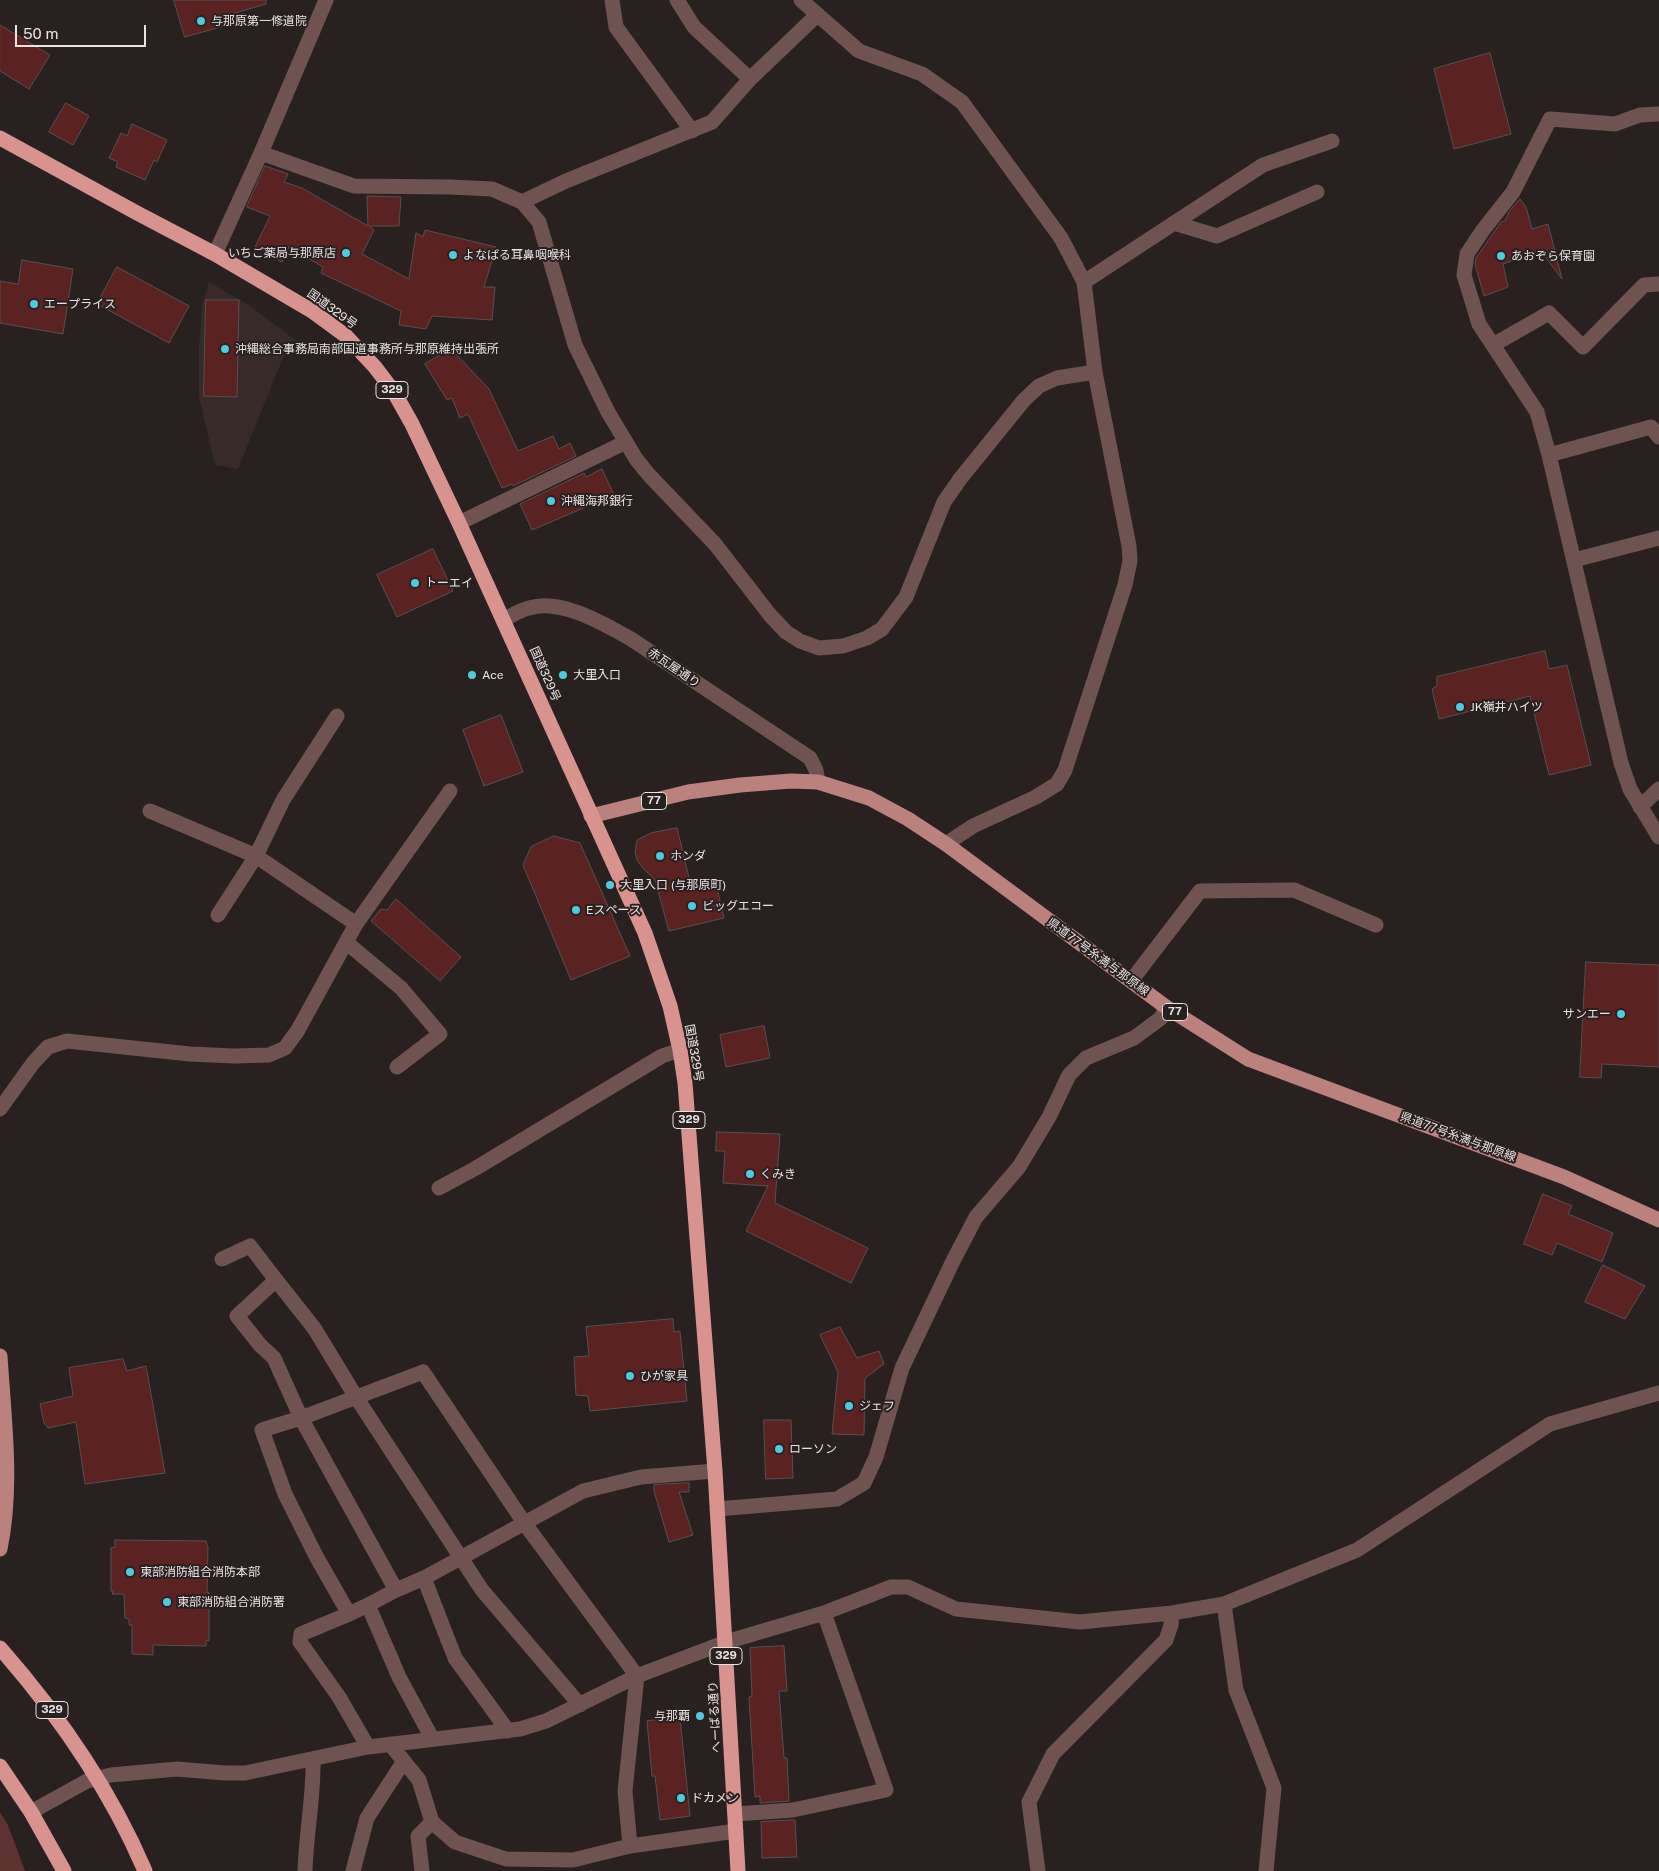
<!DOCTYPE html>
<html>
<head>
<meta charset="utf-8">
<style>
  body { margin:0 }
  #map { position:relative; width:1659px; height:1871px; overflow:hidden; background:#282120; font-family:"Public Sans",sans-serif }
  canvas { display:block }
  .scale { position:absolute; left:15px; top:25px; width:131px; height:22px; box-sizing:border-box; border:2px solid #e9e4e4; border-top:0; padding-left:6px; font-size:15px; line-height:18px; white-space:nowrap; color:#e9e4e4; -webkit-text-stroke:4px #282120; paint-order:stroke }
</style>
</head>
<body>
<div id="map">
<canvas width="1659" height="1871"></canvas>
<div class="scale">50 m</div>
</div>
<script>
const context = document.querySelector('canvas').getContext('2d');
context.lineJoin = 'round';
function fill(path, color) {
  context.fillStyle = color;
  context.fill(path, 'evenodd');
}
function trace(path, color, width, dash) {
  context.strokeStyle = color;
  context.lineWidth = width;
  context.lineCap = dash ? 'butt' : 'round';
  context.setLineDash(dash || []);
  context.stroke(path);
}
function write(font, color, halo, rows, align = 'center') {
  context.font = font + ' "Public Sans","Noto Sans JP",sans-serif';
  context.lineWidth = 4;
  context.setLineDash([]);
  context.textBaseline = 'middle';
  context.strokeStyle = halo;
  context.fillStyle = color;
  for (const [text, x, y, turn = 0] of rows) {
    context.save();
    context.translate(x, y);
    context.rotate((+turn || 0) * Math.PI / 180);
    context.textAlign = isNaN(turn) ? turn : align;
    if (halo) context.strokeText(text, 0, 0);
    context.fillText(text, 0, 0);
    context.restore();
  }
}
fill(new Path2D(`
  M 209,282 L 246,303 L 297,341 L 282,360 L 238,469 L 215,465 L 199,397 L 199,347 L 202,305 Z`), '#382a29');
fill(new Path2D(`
  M 0,1812 L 8,1825 L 25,1871 L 0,1871 Z`), '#5c3331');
const building = new Path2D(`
  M 174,0 L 266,0 L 266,4 L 221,17 L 224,26 L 185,37 Z
  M 0,25 L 50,55 L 29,89 L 0,71 Z
  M 1490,53 L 1511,134 L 1454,149 L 1434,69 Z
  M 66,103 L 89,116 L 73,145 L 49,132 Z
  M 132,124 L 167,140 L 157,162 L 154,160 L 145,180 L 116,167 L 118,162 L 109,158 L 121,133 L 127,136 Z
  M 265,166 L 288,174 L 284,182 L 302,188 L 368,226 L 367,196 L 401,197 L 399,226 L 369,226 L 374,230 L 362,254 L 409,279 L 416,233 L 423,237 L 425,230 L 496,247 L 484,287 L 495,287 L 492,320 L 432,316 L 426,329 L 399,325 L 401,311 L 321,273 L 323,267 L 289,247 L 282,262 L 255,247 L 270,216 L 247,207 Z
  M 1520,199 L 1526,207 L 1532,229 L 1548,224 L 1562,279 L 1540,250 L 1503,264 L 1508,287 L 1484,296 L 1475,264 L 1476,258 L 1501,222 L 1505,221 L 1509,212 Z
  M 22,260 L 73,269 L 63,334 L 0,323 L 0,281 L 18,284 Z
  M 117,267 L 189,306 L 169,343 L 97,304 Z
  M 206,300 L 239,300 L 237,397 L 204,396 Z
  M 451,349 L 489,389 L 518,451 L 553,436 L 559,449 L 570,443 L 576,456 L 513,486 L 512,484 L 502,488 L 468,414 L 460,418 L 452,398 L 447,400 L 425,364 Z
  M 602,469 L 614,495 L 532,530 L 520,504 L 584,473 L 586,477 Z
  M 433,549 L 453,591 L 397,617 L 377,575 Z
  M 1545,651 L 1549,669 L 1567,665 L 1591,765 L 1549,775 L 1530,696 L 1439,719 L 1432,689 L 1437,686 L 1437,677 Z
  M 501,715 L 523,772 L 484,786 L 463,730 Z
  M 677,828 L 691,886 L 715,880 L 724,918 L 669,931 L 655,880 L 642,867 L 637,860 L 635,852 L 637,840 L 651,833 Z
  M 554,836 L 580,843 L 630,956 L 571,980 L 523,865 L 531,847 Z
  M 396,899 L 461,957 L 440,981 L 371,921 L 381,909 L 387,910 Z
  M 1586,962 L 1659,965 L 1659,1067 L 1602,1064 L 1601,1078 L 1580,1077 Z
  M 764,1026 L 770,1058 L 726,1067 L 720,1035 Z
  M 717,1132 L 780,1134 L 775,1203 L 868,1248 L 851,1283 L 746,1231 L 768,1186 L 723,1183 L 725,1151 L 716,1151 Z
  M 1543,1194 L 1572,1206 L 1568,1214 L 1613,1233 L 1602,1262 L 1557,1243 L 1552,1255 L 1524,1244 Z
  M 1603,1265 L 1645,1286 L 1625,1319 L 1585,1302 Z
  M 673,1319 L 674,1332 L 680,1331 L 687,1401 L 590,1411 L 588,1396 L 576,1395 L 574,1357 L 589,1356 L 586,1327 Z
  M 840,1327 L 857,1358 L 879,1351 L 884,1364 L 865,1378 L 864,1435 L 832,1434 L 838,1372 L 820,1335 Z
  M 123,1359 L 127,1371 L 146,1366 L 165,1473 L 85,1484 L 76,1422 L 48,1428 L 44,1423 L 40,1404 L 73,1396 L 69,1368 Z
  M 764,1420 L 791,1420 L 793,1478 L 766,1479 Z
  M 689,1483 L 689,1492 L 679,1492 L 693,1535 L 669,1542 L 654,1491 L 654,1485 Z
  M 115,1540 L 206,1541 L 207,1545 L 208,1546 L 207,1593 L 209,1592 L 209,1641 L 206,1640 L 206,1646 L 153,1645 L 153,1655 L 132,1654 L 132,1625 L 129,1625 L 129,1619 L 125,1618 L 124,1594 L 112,1594 L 113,1591 L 111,1591 L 111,1548 L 115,1547 Z
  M 784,1646 L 787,1691 L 779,1691 L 784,1758 L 787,1758 L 789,1801 L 760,1803 L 760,1796 L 755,1797 L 749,1697 L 752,1696 L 750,1648 Z
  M 680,1718 L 690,1816 L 660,1820 L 655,1776 L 652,1776 L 647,1721 Z
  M 790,1820 L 795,1820 L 797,1857 L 762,1858 L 761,1822 Z`);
fill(building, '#5a2221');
trace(building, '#58504f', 1);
trace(new Path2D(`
  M 612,0 L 616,27 L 692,131
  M 677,0 L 694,27 L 750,79
  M 801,0 L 859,51 L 922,74 L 962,102 L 1061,238 L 1084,282 L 1095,372 L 1129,546 L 1130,561 L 1125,585 L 1065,770 L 1057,784 L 1036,797 L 973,826 L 946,844
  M 1659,114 L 1640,115 L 1615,124 L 1550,119 L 1513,192 L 1483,230 L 1467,254 L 1464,275 L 1479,324 L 1537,412 L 1549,455 L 1621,763 L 1630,789 L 1659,837
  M 261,153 L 354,186 L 450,187 L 492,189 L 522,202 L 539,222 L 575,345 L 608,412 L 636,459 L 649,475 L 715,544 L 770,615 L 786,632 L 800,641 L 819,648 L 843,646 L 867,638 L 882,629 L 906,597 L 944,502 L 960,479 L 1024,400 L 1039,386 L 1057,378 L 1095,372
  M 522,202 L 566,181 L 712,122 L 750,79 L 817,15
  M 1174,223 L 1217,236 L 1317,192
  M 215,254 L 261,153 L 326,0
  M 1084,282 L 1263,165 L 1332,141
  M 1493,345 L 1549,313 L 1583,347 L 1644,285 L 1659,284
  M 1549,455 L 1651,427 L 1659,437
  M 459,523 L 626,442
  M 1574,560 L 1659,538
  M 504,619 C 512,616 520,610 529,608 C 561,598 604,624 631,639 L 810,758 L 816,770 L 818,782
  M 337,716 L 283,800 L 256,856 L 356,924
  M 1640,807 L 1659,789
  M 150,811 L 256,856 L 218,915
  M 347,943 L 401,988 L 440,1034 L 397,1067
  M 1131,981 L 1200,891 L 1294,890 L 1376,925
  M 0,1109 L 33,1063 L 48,1047 L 67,1041 L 190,1054 L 234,1056 L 269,1055 L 285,1048 L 298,1030 L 356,924 L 450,791
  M 439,1188 L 476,1168 L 662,1056 L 680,1050
  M 222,1259 L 250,1246 L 276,1280
  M 717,1509 L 837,1499 L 864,1483 L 876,1457 L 902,1368 L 953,1261 L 976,1217 L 1019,1167 L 1049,1117 L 1069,1075 L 1086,1058 L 1134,1038 L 1161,1018 L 1166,1007
  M 424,1578 L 455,1658 L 508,1731
  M 396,1590 L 301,1418 L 274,1358 L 260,1345 L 237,1316 L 276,1280 L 314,1328 L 356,1397 L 482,1590 L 580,1705
  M 1224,1604 L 1236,1690 L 1274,1788 L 1266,1871
  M 368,1605 L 349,1614 L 316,1556 L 285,1494 L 262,1430 L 301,1418 L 423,1372 L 525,1524 L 637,1676 L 625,1791 L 630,1846
  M 349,1614 L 301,1634 L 300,1642 L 339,1697 L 368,1747
  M 432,1738 L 399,1677 L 368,1605 L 396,1590 L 424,1578 L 583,1491 L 641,1477 L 715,1471
  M 390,1744 L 419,1780 L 432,1822 L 455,1842 L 506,1859 L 573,1860 L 630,1846 L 736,1831
  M 31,1812 L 87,1781 L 111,1775 L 177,1769 L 225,1773 L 245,1773 L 368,1747 L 520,1729 L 546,1721 L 637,1676 L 726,1642 L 824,1613 L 891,1587 L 908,1587 L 956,1609 L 1080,1622 L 1172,1613 L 1224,1604 L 1357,1550 L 1550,1424 L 1659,1393
  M 735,1814 L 793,1810 L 886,1790 L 824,1613
  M 305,1871 C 306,1833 314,1796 313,1759
  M 353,1871 L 367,1818 L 404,1761
  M 422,1871 L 418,1836 L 432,1822
  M 1038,1871 L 1029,1802 L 1053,1754 L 1166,1640 L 1171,1625 L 1172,1613`), '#6e5350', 15);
trace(new Path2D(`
  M 591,816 L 688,792 L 740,785 L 791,781 L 818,782 L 869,798 L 908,819 L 946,844 L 1166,1007 L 1248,1059 L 1564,1177 L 1659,1220
  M 0,1356 C 4,1420 13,1486 0,1549`), '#ba817d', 15);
trace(new Path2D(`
  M 0,138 L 137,213 L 215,254 L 312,311 L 346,336 L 375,367 L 394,392 L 412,424 L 459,523 L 645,933 L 670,1006 L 680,1050 L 685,1083 L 715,1471 L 738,1871
  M 0,1648 C 58,1714 110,1789 145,1871
  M 0,1766 L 31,1812 L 64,1871`), '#d8938f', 15);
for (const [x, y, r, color] of [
  [201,21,5,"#53cadc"],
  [346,253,5,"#53cadc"],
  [453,255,5,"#53cadc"],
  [1501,256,5,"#53cadc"],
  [34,304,5,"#53cadc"],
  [225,349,5,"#53cadc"],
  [551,501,5,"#53cadc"],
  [415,583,5,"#53cadc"],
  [472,675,5,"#53cadc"],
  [563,675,5,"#53cadc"],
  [1460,707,5,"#53cadc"],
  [660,856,5,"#53cadc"],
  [610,885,5,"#53cadc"],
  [692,906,5,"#53cadc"],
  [576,910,5,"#53cadc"],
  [1621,1014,5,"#53cadc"],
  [750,1174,5,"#53cadc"],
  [630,1376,5,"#53cadc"],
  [849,1406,5,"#53cadc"],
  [779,1449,5,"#53cadc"],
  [130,1572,5,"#53cadc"],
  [167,1602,5,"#53cadc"],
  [700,1716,5,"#53cadc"],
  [681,1798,5,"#53cadc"]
]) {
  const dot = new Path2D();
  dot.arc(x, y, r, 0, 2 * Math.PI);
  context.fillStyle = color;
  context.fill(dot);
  trace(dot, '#282120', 2);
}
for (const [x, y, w] of [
  [392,390,32],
  [654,801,25],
  [1175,1012,25],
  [689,1120,32],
  [726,1656,32],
  [52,1710,32]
]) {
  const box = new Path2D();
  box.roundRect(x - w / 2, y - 8.5, w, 17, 4);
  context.fillStyle = '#282120';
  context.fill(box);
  trace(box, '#e9e4e4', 1);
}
write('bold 11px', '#e9e4e4', null, [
  ["329",392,390],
  ["77",654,801],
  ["77",1175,1012],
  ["329",689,1120],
  ["329",726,1656],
  ["329",52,1710]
]);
write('12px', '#e9e4e4', '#282120', [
  ["与那原第一修道院",211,21],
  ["いちご薬局与那原店",336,253,"right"],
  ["よなばる耳鼻咽喉科",463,255],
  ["あおぞら保育園",1511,256],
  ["エープライス",44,304],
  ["沖縄総合事務局南部国道事務所与那原維持出張所",235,349],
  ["沖縄海邦銀行",561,501],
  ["トーエイ",425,583],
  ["Ace",482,675],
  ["大里入口",573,675],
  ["JK嶺井ハイツ",1470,707],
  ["ホンダ",670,856],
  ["大里入口 (与那原町)",620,885],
  ["ビッグエコー",702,906],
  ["Eスペース",586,910],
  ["サンエー",1611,1014,"right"],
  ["くみき",760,1174],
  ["ひが家具",640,1376],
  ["ジェフ",859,1406],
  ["ローソン",789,1449],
  ["東部消防組合消防本部",140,1572],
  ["東部消防組合消防署",177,1602],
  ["与那覇",690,1716,"right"],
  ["ドカメン",691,1798]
], 'left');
write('12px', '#e9e4e4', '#282120', [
  ["国道329号",332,309,36],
  ["赤瓦屋通り",674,668,34],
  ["国道329号",545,674,66],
  ["県道77号糸満与那原線",1098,957,36],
  ["国道329号",694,1053,80],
  ["県道77号糸満与那原線",1458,1137,20],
  ["へーばる通り",715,1717,-93]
]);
</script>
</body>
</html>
